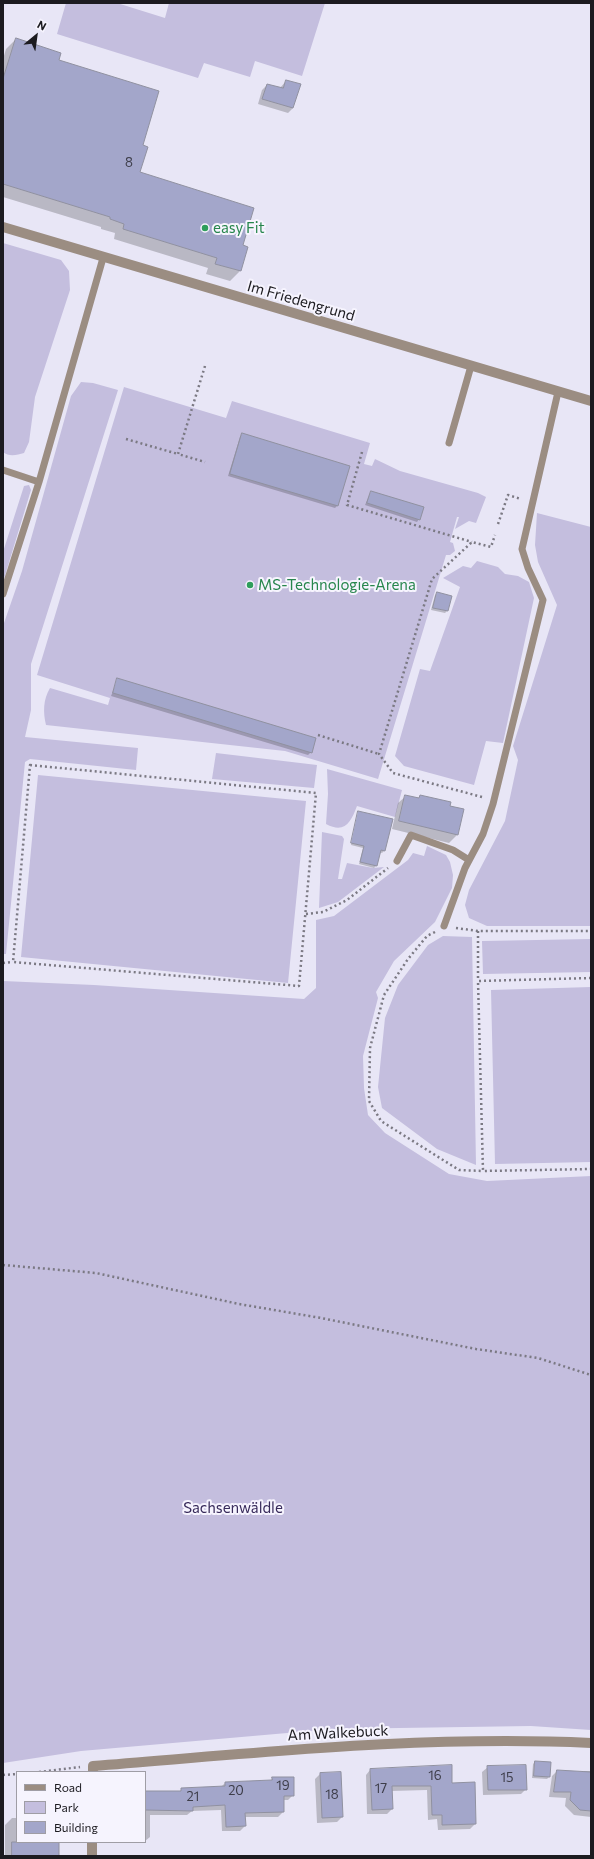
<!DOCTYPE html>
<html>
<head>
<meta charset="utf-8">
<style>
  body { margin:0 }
  #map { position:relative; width:594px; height:1859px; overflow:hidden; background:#e8e6f6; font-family:Commissioner,sans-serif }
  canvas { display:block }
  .frame { position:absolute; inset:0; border:4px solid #1c1b20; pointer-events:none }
  .legend { position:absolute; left:16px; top:1771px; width:130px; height:72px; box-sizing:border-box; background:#f6f4fe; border:1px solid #9f9da5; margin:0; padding:5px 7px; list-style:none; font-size:12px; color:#1c1b20 }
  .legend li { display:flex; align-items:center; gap:8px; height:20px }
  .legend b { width:20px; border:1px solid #9f9da5 }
  .north { position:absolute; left:16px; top:16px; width:40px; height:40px; -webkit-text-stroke:3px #f6f4fe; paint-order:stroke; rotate:29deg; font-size:11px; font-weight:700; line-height:16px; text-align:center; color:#1c1b20 }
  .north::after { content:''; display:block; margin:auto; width:14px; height:18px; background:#1c1b20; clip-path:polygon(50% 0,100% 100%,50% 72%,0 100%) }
</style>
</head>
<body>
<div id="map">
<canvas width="594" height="1859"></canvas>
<div class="frame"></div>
<ul class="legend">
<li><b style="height:5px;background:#9b8d82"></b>Road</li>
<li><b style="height:11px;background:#c4bede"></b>Park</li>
<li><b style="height:11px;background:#a3a6ca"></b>Building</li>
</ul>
<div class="north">N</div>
</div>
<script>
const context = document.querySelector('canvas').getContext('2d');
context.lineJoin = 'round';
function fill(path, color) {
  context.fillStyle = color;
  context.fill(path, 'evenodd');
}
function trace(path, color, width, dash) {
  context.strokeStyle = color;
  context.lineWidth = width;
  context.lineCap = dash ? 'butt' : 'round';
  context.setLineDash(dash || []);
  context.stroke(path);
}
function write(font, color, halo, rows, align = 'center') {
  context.font = font + ' Commissioner,sans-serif';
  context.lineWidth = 4;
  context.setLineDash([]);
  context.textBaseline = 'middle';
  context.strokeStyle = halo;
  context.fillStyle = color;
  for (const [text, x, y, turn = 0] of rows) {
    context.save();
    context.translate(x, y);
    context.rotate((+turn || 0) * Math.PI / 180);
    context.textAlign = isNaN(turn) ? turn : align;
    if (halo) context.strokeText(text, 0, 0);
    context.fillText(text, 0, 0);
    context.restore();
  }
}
fill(new Path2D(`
  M 66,3 L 117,3 L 165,18 L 169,3 L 325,3 L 302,76 L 255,61 L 250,77 L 204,63 L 198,78 L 57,34 Z
  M 3,243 L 61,260 L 69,271 L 70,290 L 35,397 L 29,442 L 24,453 C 17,455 9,457 3,452 Z
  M 81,382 L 93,383 L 118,390 L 31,664 L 31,710 L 25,737 L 138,748 L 136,770 L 30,759 L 25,762 L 6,954 L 3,954 L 3,626 L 22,571 L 71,396 Z
  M 124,387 L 226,418 L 232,401 L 370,443 L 364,464 L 372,466 L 375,459 L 400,471 L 478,493 L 486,497 L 476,523 L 469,521 L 455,529 L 459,517 L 457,517 L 450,542 L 453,543 L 455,551 L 450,555 L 446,555 L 378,779 L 285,751 L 46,725 C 43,712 43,700 50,688 L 108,705 L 110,698 L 37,675 Z
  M 29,485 L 31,490 L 3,582 L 3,552 L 24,486 Z
  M 537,513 L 591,527 L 591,926 L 487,926 L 469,918 L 465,905 L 469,890 L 505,821 L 518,760 L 513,746 L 557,605 L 538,562 L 535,545 Z
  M 477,561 L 498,567 L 505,574 L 518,576 L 529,582 L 534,598 L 503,743 L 486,741 L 474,785 L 404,766 L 395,756 L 420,669 L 430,671 L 460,587 L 443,578 L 463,566 L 471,568 Z
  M 216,753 L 317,765 L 314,788 L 212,779 Z
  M 327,769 L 402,790 L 395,817 L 357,806 C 351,822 345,834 326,824 L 328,794 Z
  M 38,775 L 306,801 L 288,983 L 21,957 Z
  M 322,832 L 342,836 L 344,839 L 338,879 L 342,879 L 347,863 L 373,868 L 384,867 L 338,902 L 319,908 Z
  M 427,846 L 446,855 L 450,862 L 453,875 L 452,888 L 435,922 L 394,961 L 376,992 L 378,998 L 363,1056 L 364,1088 L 368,1115 L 385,1133 L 449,1174 L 487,1181 L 591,1176 L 591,1730 L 531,1726 L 333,1729 L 81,1751 L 3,1763 L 3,981 L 94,985 L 304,999 L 316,988 L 316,920 L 334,916 L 408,860 L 413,853 L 424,856 Z
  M 443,936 L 472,937 L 476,1165 L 437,1149 L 382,1108 L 378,1087 L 385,1018 L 398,985 L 428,945 Z
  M 591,939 L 591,972 L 483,974 L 482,941 Z
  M 591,987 L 591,1162 L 495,1164 L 491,990 Z`), '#c4bede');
fill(new Path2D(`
  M 16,39 L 58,61 L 141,146 L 139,173 L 241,245 L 247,247 L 240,271 L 230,281 L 206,274 L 208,268 L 114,239 L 115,233 L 101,229 L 101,227 L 3,197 L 3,59 L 6,49 Z
  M 286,81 L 293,108 L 288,113 L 258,104 L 262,90 L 267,85 L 280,88 Z
  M 242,434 L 349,467 L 337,506 L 335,508 L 228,476 L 240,437 Z
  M 371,492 L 419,519 L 417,522 L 365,505 Z
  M 437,593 L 451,597 L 447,611 L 445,613 L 431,610 L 435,595 Z
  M 118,679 L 311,752 L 308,755 L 111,696 Z
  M 406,796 L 418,799 L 421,796 L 463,810 L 457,835 L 449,843 L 392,829 L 398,803 Z
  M 359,812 L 391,820 L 384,851 L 382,853 L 379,852 L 376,866 L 374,868 L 359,864 L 363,848 L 351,845 Z
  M 535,1762 L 549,1777 L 547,1779 L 532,1778 L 533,1764 Z
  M 488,1767 L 526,1789 L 521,1794 L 483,1795 L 482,1772 Z
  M 370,1770 L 451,1784 L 475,1824 L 470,1829 L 438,1830 L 437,1819 L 428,1820 L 427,1790 L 391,1791 L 392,1809 L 387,1814 L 367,1814 L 366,1775 Z
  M 557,1771 L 582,1773 L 584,1771 L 591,1771 L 591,1817 L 574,1815 L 565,1806 L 566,1798 L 549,1797 L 552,1776 Z
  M 320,1774 L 342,1817 L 337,1822 L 317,1823 L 315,1779 Z
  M 273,1778 L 293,1795 L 288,1800 L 283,1800 L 283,1812 L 278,1817 L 244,1817 L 245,1826 L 240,1831 L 222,1831 L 221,1810 L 192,1811 L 187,1815 L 150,1815 L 150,1837 L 145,1841 L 145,1792 L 179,1792 L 182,1789 L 221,1787 L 225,1783 L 269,1782 Z
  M 12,1818 L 17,1818 L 17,1842 L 58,1842 L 58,1856 L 5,1856 L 5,1825 Z`), '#0003');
const building = new Path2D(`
  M 16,38 L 61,53 L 59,60 L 159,91 L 143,145 L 148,147 L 140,172 L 254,208 L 243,245 L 248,247 L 241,271 L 215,264 L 217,258 L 123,229 L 124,224 L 110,219 L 110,217 L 3,184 L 3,79 Z
  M 286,80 L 301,84 L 293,108 L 262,99 L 267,84 L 283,88 Z
  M 242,433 L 350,466 L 338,506 L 230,474 Z
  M 371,491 L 424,507 L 420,520 L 367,503 Z
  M 437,592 L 452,596 L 448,611 L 433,608 Z
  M 117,678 L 316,738 L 312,753 L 113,693 Z
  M 405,795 L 419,798 L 420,795 L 451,802 L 450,806 L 464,809 L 458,835 L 399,821 Z
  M 358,811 L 393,819 L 385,851 L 381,850 L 377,866 L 360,862 L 364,846 L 351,843 Z
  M 535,1761 L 551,1762 L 550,1777 L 534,1776 Z
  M 452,1765 L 452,1783 L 475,1782 L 476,1824 L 442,1825 L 442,1815 L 432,1815 L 431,1786 L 392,1786 L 393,1809 L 372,1810 L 370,1769 Z
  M 526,1765 L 527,1790 L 488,1790 L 487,1766 Z
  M 557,1770 L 591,1772 L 591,1811 L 580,1810 L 570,1800 L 571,1792 L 554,1792 Z
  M 341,1772 L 343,1817 L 322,1818 L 320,1773 Z
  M 272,1777 L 294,1777 L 294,1796 L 284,1796 L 284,1812 L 245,1813 L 246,1826 L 226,1827 L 225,1805 L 193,1807 L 193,1811 L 145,1810 L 145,1791 L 181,1791 L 181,1788 L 225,1786 L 225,1782 L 272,1780 Z
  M 12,1842 L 59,1842 L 59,1856 L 12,1856 Z`);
fill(building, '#a3a6ca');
trace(building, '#9091a0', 1);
trace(new Path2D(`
  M 205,366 L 178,454 L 205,462
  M 126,439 L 178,454
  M 362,452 L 347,505 L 472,542
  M 498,524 L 508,495 L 521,499
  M 318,735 L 379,754
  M 30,765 L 316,793 L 299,986 L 13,962 Z
  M 482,797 L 393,773 L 379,754 L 432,579 L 472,542 L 491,547 L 495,535
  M 306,914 L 323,912 L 347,900 L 388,868
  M 456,928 L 478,931 L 591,931
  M 478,931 L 478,981
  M 435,932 L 427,936 L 408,959 L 384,995 L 370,1048 L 369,1101 L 381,1121 L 459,1170 L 483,1171
  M 3,963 L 13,962
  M 591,978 L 478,981 L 483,1171 L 591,1169
  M 3,1265 L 96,1273 L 239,1304 L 321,1318 L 476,1349 L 538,1358 L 591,1375
  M 39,1772 L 80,1767
  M 3,1775 L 17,1774`), '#7b7983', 2.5, [2, 3]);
trace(new Path2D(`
  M 449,443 L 471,366
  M 3,470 L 39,482 L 103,258
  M 3,594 L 39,482
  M 397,861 L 411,835 L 453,850 L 469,860
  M 444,926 L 465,868 L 483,834 L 493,804 L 543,600 L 528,568 L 522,549 L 558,392`), '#9b8d82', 7);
trace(new Path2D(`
  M 3,227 L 591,401
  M 93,1772 L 93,1766 C 259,1753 425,1735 591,1743
  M 92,1856 L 92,1842`), '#9b8d82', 10);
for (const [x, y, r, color] of [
  [205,228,4,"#2e9e5b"],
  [250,585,4,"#2e9e5b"]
]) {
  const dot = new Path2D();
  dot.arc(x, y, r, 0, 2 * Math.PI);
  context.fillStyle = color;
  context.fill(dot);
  trace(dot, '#f6f4fe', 1.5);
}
write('13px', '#3e3e4a', null, [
  ["8",129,163],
  ["16",435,1776],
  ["15",507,1778],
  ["19",283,1786],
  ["17",381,1789],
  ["20",236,1791],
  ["18",332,1795],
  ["21",193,1797]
]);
write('15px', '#27864d', '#f6f4fe', [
  ["easy Fit",213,228],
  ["MS-Technologie-Arena",258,585]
], 'left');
write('15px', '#1c1b20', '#f6f4fe', [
  ["Im Friedengrund",301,301,16],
  ["Am Walkebuck",338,1733,-3]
]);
write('15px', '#382b5b', '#f6f4fe', [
  ["Sachsenwäldle",233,1508]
]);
</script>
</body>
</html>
